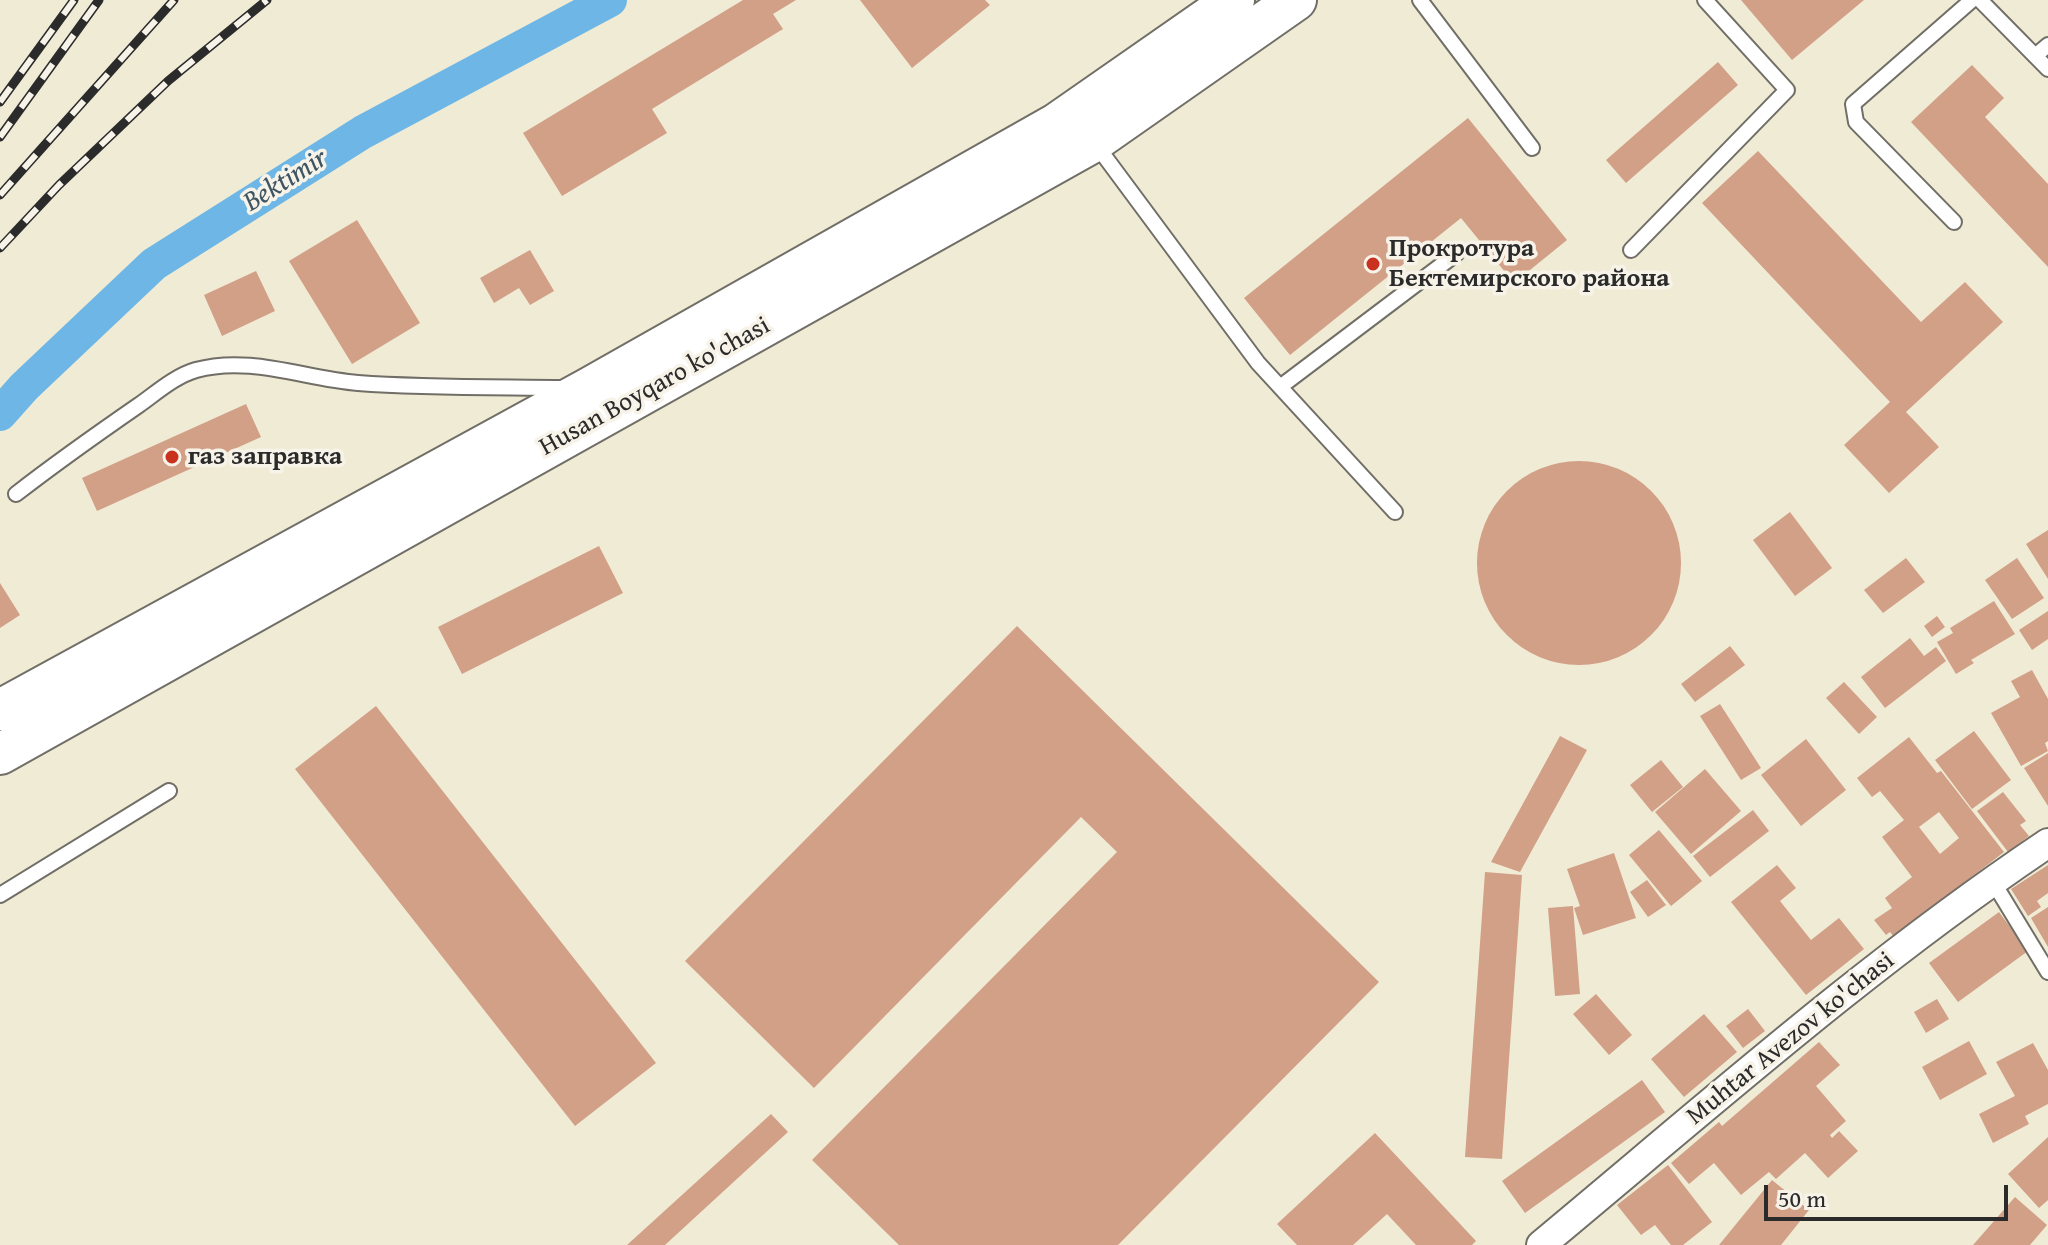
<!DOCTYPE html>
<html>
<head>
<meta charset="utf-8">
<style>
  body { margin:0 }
  #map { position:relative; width:2048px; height:1245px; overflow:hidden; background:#f0ebd5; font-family:"Gentium Book Plus",serif }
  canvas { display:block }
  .scale { position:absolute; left:1764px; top:1185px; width:244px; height:36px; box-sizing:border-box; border:4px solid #2b2b2b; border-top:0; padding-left:10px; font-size:24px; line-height:28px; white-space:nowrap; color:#2b2b2b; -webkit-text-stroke:6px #f7f3e8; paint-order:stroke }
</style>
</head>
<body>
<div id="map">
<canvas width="2048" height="1245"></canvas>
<div class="scale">50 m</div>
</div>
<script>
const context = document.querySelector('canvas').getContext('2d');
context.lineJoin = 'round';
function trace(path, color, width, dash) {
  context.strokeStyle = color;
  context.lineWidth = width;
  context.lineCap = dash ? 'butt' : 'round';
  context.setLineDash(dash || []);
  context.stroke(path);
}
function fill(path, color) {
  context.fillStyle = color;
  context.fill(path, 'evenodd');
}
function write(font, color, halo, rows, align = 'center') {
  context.font = font + ' "Gentium Book Plus",serif';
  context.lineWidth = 7;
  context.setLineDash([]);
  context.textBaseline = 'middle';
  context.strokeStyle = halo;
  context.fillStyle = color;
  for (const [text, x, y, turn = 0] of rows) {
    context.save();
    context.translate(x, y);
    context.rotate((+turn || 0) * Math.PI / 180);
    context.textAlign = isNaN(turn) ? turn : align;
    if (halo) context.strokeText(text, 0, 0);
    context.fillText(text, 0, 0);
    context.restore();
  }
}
trace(new Path2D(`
  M 0,414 L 24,387 L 154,264 L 363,132 L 610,0`), '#6db6e5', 34);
fill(new Path2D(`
  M 743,0 L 796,0 L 773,14 L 783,29 L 652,109 L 667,133 L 562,196 L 523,133 Z
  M 860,0 L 985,0 L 990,5 L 912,68 Z
  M 1741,0 L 1864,0 L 1792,60 Z
  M 1718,62 L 1738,85 L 1626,183 L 1606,160 Z
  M 1972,65 L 2004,98 L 1985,117 L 2048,184 L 2048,267 L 1911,122 Z
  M 1468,118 L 1567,240 L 1514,283 L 1461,218 L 1290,355 L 1244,298 Z
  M 1758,151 L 1921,322 L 1965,282 L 2003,322 L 1906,412 L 1939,447 L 1889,493 L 1844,445 L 1890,402 L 1702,203 Z
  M 357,220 L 420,323 L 352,364 L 289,261 Z
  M 530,250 L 554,291 L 530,305 L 519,288 L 494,303 L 480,278 Z
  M 256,271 L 275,311 L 222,336 L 204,295 Z
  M 246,404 L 261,437 L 97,511 L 82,478 Z
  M1477 563a102 102 0 1 1 204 0a102 102 0 1 1-204 0Z
  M 1790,512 L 1832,568 L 1795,596 L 1753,540 Z
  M 2048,530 L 2048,579 L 2026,544 Z
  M 599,546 L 623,593 L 462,674 L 438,627 Z
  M 1906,558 L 1925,582 L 1883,613 L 1864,590 Z
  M 2017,558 L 2044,598 L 2012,619 L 1985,580 Z
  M 0,583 L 20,615 L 0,628 Z
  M 1994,601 L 2015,634 L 1971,660 L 1974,663 L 1956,674 L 1937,642 L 1953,633 L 1950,628 Z
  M 2048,611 L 2048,639 L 2032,650 L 2019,630 Z
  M 1937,616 L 1945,627 L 1932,637 L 1924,626 Z
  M 1017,626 L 1379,982 L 1118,1245 L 899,1245 L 812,1160 L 1117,852 L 1081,817 L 814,1088 L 685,961 Z
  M 1910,638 L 1924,656 L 1936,647 L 1946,661 L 1885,708 L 1861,677 Z
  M 1730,646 L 1745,665 L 1695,702 L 1681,684 Z
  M 2032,670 L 2048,699 L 2048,741 L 2045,743 L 2048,751 L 2021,766 L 1991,713 L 2020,697 L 2011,681 Z
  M 1844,682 L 1877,717 L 1859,734 L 1826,698 Z
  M 1720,704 L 1761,768 L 1741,780 L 1700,716 Z
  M 376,706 L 656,1063 L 575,1126 L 295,769 Z
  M 1974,731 L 2011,780 L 1972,809 L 1935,760 Z
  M 1560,736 L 1587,750 L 1520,872 L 1491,862 Z
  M 1909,737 L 1937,773 L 1941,771 L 2004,852 L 1894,937 L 1890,932 L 1886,935 L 1874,920 L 1892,908 L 1885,898 L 1912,877 L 1882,837 L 1904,820 L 1880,791 L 1872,797 L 1857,778 ZM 1939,812 L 1959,838 L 1940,854 L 1919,827 Z
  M 1806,739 L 1846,790 L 1801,826 L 1761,775 Z
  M 2048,753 L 2048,806 L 2024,768 Z
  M 1661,760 L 1683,787 L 1652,812 L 1630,785 Z
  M 1705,769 L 1741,811 L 1691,854 L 1655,812 Z
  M 2003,792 L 2026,821 L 2020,825 L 2029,836 L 2008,852 L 1977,811 Z
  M 1753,810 L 1769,831 L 1710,877 L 1693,856 Z
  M 1659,830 L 1702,881 L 1671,906 L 1629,855 Z
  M 1614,853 L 1636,918 L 1583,935 L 1574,908 L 1580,906 L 1567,869 Z
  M 1777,865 L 1796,888 L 1780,901 L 1811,940 L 1839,918 L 1864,949 L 1806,995 L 1731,902 Z
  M 2048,865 L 2048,893 L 2037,901 L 2041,907 L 2028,916 L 2011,889 Z
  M 1485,872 L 1522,875 L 1502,1159 L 1465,1157 Z
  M 1647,880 L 1666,905 L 1648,917 L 1630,892 Z
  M 1573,906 L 1580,994 L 1555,996 L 1548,908 Z
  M 2048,907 L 2048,947 L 2031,918 Z
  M 1999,912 L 2028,951 L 1958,1002 L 1929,963 Z
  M 1596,994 L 1632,1035 L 1609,1055 L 1573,1014 Z
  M 1937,999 L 1949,1019 L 1926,1033 L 1914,1012 Z
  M 1748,1009 L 1765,1031 L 1743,1048 L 1726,1026 Z
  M 1704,1014 L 1737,1052 L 1684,1097 L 1651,1059 Z
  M 1969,1041 L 1987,1074 L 1940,1100 L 1922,1067 Z
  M 1819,1042 L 1840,1065 L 1816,1086 L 1846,1121 L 1830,1135 L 1832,1138 L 1839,1131 L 1858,1151 L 1828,1178 L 1805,1153 L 1776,1179 L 1769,1172 L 1741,1195 L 1714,1163 L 1689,1184 L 1671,1163 L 1719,1122 L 1722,1126 Z
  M 2033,1043 L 2048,1070 L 2048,1104 L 2025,1116 L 2029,1124 L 1993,1143 L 1979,1114 L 2015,1096 L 1996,1062 Z
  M 1642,1080 L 1665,1112 L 1525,1213 L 1502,1181 Z
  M 771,1114 L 788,1132 L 665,1245 L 627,1245 Z
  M 1375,1133 L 1476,1241 L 1472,1245 L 1416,1245 L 1387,1214 L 1353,1245 L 1297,1245 L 1277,1224 Z
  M 2048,1137 L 2048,1200 L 2039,1208 L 2008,1174 Z
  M 1668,1165 L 1712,1222 L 1683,1245 L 1671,1245 L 1655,1225 L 1641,1235 L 1617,1205 Z
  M 1772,1180 L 1809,1210 L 1781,1245 L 1719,1245 Z
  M 2015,1197 L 2047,1225 L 2030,1245 L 1973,1245 Z`), '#d29f87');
const lane = new Path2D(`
  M 1420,0 L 1532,148
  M 1980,0 L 2048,69
  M 2035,56 L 2048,45
  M 1094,142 L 1258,363 L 1395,512
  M 1954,222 L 1856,122 L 1853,104 L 1972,0
  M 1631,250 L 1787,90 L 1705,0
  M 1280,387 L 1456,254
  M 16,494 C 56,463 97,434 139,405 C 156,393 175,376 196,370 C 250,355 305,379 358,383 C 426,388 496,387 564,388
  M 1992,880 L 2048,972
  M 0,895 L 169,791`);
const street = new Path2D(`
  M 1541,1245 C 1707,1107 1869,963 2048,843`);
const secondary = new Path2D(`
  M 0,710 L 589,388 L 1056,124 L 1234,0
  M 0,754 L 1093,142 L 1296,0`);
trace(lane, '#706e66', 18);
trace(street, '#706e66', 32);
trace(secondary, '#706e66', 44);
trace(lane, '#fff', 14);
trace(street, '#fff', 28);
trace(secondary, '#fff', 40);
const rail = new Path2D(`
  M 0,102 L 74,0
  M 0,137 L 99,0
  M 0,195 L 174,0
  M 0,248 L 59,185 L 168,81 L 267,0`);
trace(rail, '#2b2b2b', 9);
trace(rail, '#f7f3e8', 6, [18]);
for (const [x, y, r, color] of [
  [1373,264,8,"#c8321e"],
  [172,457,8,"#c8321e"]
]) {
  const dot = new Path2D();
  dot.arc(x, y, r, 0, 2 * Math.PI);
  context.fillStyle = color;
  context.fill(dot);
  trace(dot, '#f7f3e8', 3);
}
write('bold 26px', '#2b2b2b', '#f7f3e8', [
  ["Прокротура",1389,249],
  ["Бектемирского района",1389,279],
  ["газ заправка",188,457]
], 'left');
write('26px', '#2b2b2b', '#f7f3e8', [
  ["Husan Boyqaro ko'chasi",655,387,-29],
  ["Muhtar Avezov ko'chasi",1791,1039,-39]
]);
write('italic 28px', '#3f5563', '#f7f3e8', [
  ["Bektimir",286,181,-32]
]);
</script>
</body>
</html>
